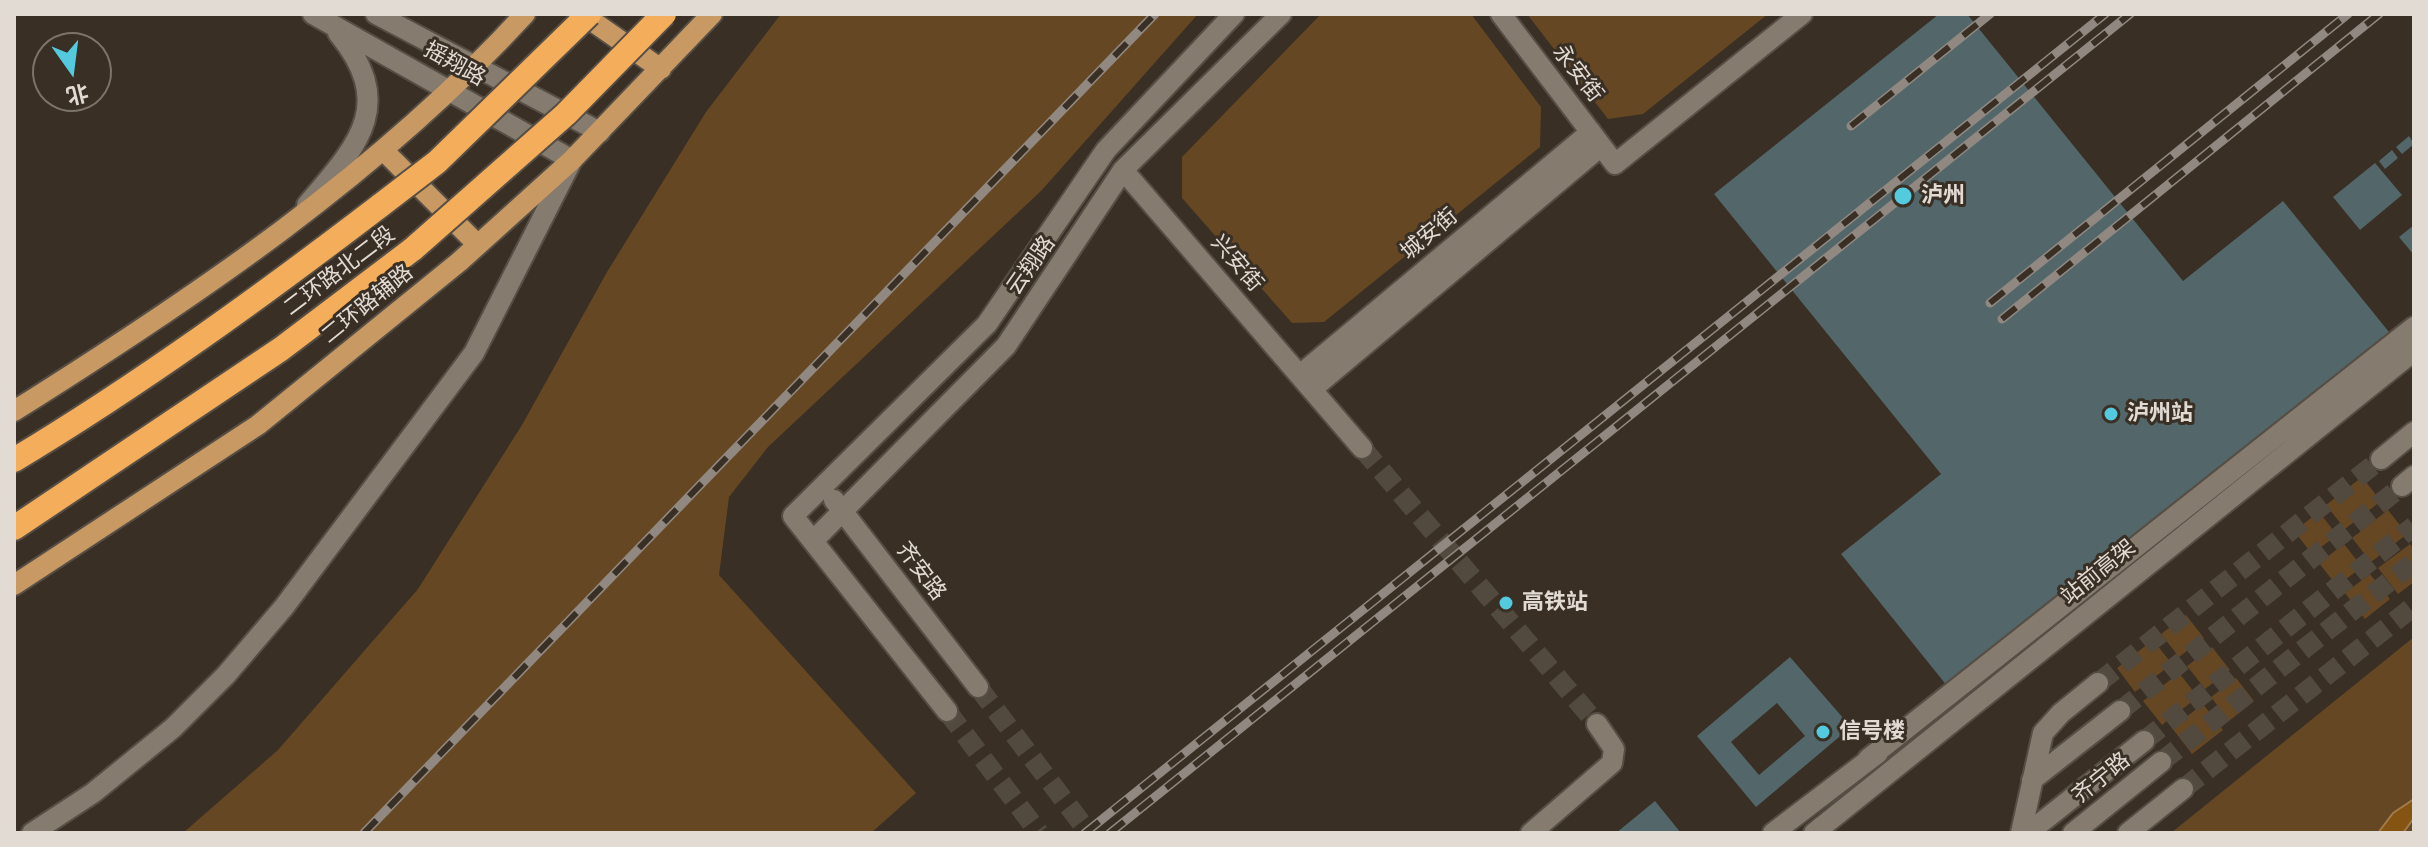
<!DOCTYPE html>
<html>
<head>
<meta charset="utf-8">
<style>
  body { margin:0 }
  #map { position:relative; width:2428px; height:847px; overflow:hidden; background:#392f25; font-family:Roboto,"Noto Sans SC",sans-serif }
  canvas { display:block }
  .frame { position:absolute; inset:0; border:16px solid #e1dbd4; pointer-events:none }
  .north { position:absolute; left:32px; top:32px; width:80px; height:80px; box-sizing:border-box; background:#392f25; border:2px solid #7c746b; border-radius:50%; rotate:166deg; font-size:22px; font-weight:700; line-height:32px; text-align:center; color:#e1dbd4 }
  .north::after { content:''; display:block; margin:auto; width:28px; height:36px; background:#54cade; clip-path:polygon(50% 0,100% 100%,50% 72%,0 100%) }
</style>
</head>
<body>
<div id="map">
<canvas width="2428" height="847"></canvas>
<div class="frame"></div>
<div class="north">北</div>
</div>
<script>
const context = document.querySelector('canvas').getContext('2d');
context.lineJoin = 'round';
function fill(path, color) {
  context.fillStyle = color;
  context.fill(path, 'evenodd');
}
function trace(path, color, width, dash) {
  context.strokeStyle = color;
  context.lineWidth = width;
  context.lineCap = dash ? 'butt' : 'round';
  context.setLineDash(dash || []);
  context.stroke(path);
}
function write(font, color, halo, rows, align = 'center') {
  context.font = font + ' Roboto,"Noto Sans SC",sans-serif';
  context.lineWidth = 6;
  context.setLineDash([]);
  context.textBaseline = 'middle';
  context.strokeStyle = halo;
  context.fillStyle = color;
  for (const [text, x, y, turn = 0] of rows) {
    context.save();
    context.translate(x, y);
    context.rotate((+turn || 0) * Math.PI / 180);
    context.textAlign = isNaN(turn) ? turn : align;
    if (halo) context.strokeText(text, 0, 0);
    context.fillText(text, 0, 0);
    context.restore();
  }
}
fill(new Path2D(`
  M 781,14 L 1198,14 L 1041,191 L 768,447 L 729,497 L 719,575 L 916,793 L 871,833 L 183,833 L 278,750 L 418,589 L 522,425 L 607,272 L 706,112 Z
  M 1321,14 L 1471,14 L 1541,107 L 1540,147 L 1324,322 L 1292,323 L 1182,198 L 1182,157 Z
  M 1527,14 L 1768,14 L 1643,114 L 1608,119 Z
  M 2362,477 L 2381,501 L 2345,529 L 2326,505 Z
  M 2388,510 L 2407,534 L 2371,562 L 2352,538 Z
  M 2319,512 L 2337,535 L 2312,554 L 2294,531 Z
  M 2344,544 L 2362,567 L 2337,586 L 2319,563 Z
  M 2410,544 L 2414,550 L 2414,582 L 2398,594 L 2378,568 Z
  M 2370,574 L 2390,599 L 2365,619 L 2345,593 Z
  M 2186,615 L 2204,638 L 2179,657 L 2161,634 Z
  M 2414,637 L 2414,833 L 2171,833 Z
  M 2153,640 L 2172,664 L 2135,692 L 2117,668 Z
  M 2212,647 L 2230,670 L 2205,689 L 2187,666 Z
  M 2179,673 L 2198,697 L 2162,725 L 2143,701 Z
  M 2236,678 L 2254,701 L 2229,721 L 2211,697 Z
  M 2203,704 L 2223,730 L 2192,754 L 2172,728 Z`), '#664723');
const water = new Path2D(`
  M 2414,799 L 2414,818 L 2403,833 L 2378,833 L 2393,813 Z`);
fill(water, '#855412');
trace(water, '#a17c4c', 2);
fill(new Path2D(`
  M 1939,14 L 1967,14 L 2183,281 L 2283,201 L 2406,353 L 1964,707 L 1841,554 L 1941,474 L 1714,194 Z
  M 2409,136 L 2414,144 L 2402,154 L 2396,147 Z
  M 2392,150 L 2398,158 L 2385,169 L 2379,161 Z
  M 2375,163 L 2402,195 L 2360,230 L 2333,197 Z
  M 2414,225 L 2414,255 L 2399,237 Z
  M 1790,657 L 1851,727 L 1756,807 L 1697,736 ZM 1777,703 L 1805,736 L 1759,775 L 1731,742 Z
  M 1655,801 L 1681,833 L 1616,833 Z`), '#536669');
trace(new Path2D(`
  M 1362,448 L 1597,724
  M 2098,683 L 2381,459
  M 978,687 L 1089,833
  M 947,711 L 1039,833
  M 2120,711 L 2402,486
  M 2144,741 L 2414,526
  M 2161,762 L 2414,562
  M 2183,789 L 2414,606`), '#52493f', 20, [20, 10]);
const minor = new Path2D(`
  M 376,14 L 600,132
  M 1501,14 L 1615,164 L 1802,14
  M 1123,170 L 1362,448
  M 307,205 C 358,145 397,105 338,33
  M 1300,375 L 1591,132
  M 1312,389 L 1601,146
  M 2381,459 L 2414,432
  M 2402,486 L 2414,476
  M 834,500 L 978,687
  M 814,540 L 1006,346 L 1123,170 L 1281,14
  M 947,711 L 793,516 L 987,324 L 1106,150 L 1234,14
  M 1868,759 L 2414,327
  M 2032,780 L 2120,711
  M 32,833 L 93,793 L 173,728 L 226,675 L 284,607 L 474,353 L 572,160 L 313,14
  M 1531,833 L 1612,763 L 1614,749 L 1597,724
  M 1773,833 L 1878,753
  M 1814,833 L 2414,351
  M 2021,833 L 2043,733 L 2061,713 L 2098,683
  M 2028,833 L 2144,741
  M 2073,833 L 2161,762
  M 2128,833 L 2183,789`);
const major = new Path2D(`
  M 582,14 L 661,69
  M 383,150 L 478,245
  M 14,411 C 197,296 378,174 525,14
  M 14,585 L 258,425 L 459,262 L 572,160 L 712,14`);
const highway = new Path2D(`
  M 14,460 C 142,383 262,296 381,205
  M 14,528 L 281,349 L 413,249`);
trace(minor, '#564e45', 24);
trace(major, '#564e45', 24);
trace(highway, '#564e45', 28);
trace(minor, '#867b6f', 20);
trace(major, '#c89962', 20);
trace(highway, '#f4ad5a', 24);
const rail = new Path2D(`
  M 1851,126 L 1990,14
  M 1990,303 L 2348,14
  M 2002,319 L 2379,14
  M 364,833 L 1155,14
  M 1085,833 L 2105,14
  M 1110,833 L 2130,14`);
trace(rail, '#918981', 9);
trace(rail, '#392f25', 6, [18]);
const highwayBridge = new Path2D(`
  M 381,205 L 437,162 L 589,14
  M 413,249 L 566,114 L 664,14`);
trace(highwayBridge, '#564e45', 28, []);
trace(highwayBridge, '#f4ad5a', 24);
for (const [x, y, r, color] of [
  [1903,196,10,"#54cade"],
  [2111,414,8,"#54cade"],
  [1506,603,8,"#54cade"],
  [1823,732,8,"#54cade"]
]) {
  const dot = new Path2D();
  dot.arc(x, y, r, 0, 2 * Math.PI);
  context.fillStyle = color;
  context.fill(dot);
  trace(dot, '#392f25', 3);
}
write('22px', '#e1dbd4', '#392f25', [
  ["摇翔路",454,65,29],
  ["永安街",1577,74,52],
  ["城安街",1430,235,-40],
  ["兴安街",1236,264,49],
  ["云翔路",1032,266,-55],
  ["二环路北二段",340,272,-37],
  ["二环路辅路",368,305,-39],
  ["齐安路",920,572,53],
  ["站前高架",2099,573,-39],
  ["齐宁路",2102,779,-39]
]);
write('bold 22px', '#e1dbd4', '#392f25', [
  ["泸州",1921,196],
  ["泸州站",2127,414],
  ["高铁站",1522,603],
  ["信号楼",1839,732]
], 'left');
</script>
</body>
</html>
